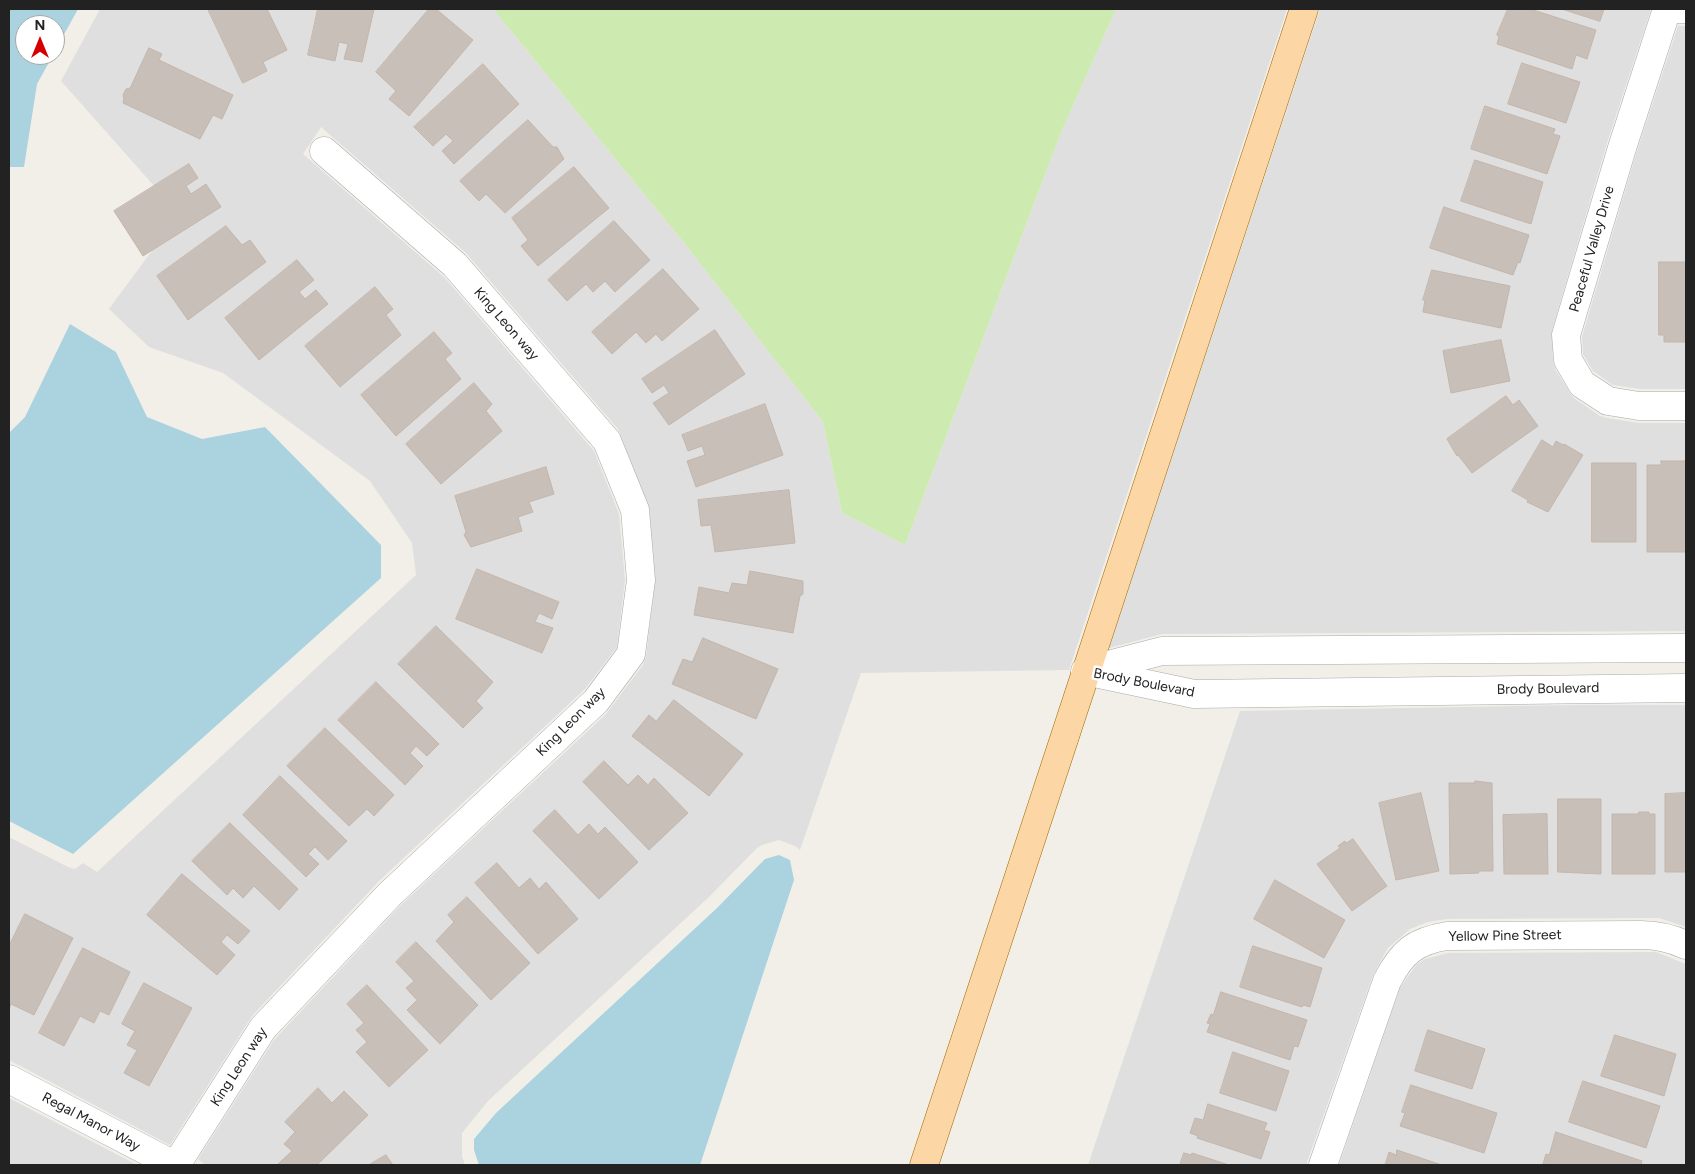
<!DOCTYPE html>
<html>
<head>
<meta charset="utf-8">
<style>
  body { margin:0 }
  #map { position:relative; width:1695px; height:1174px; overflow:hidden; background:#f2efe9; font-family:Figtree,sans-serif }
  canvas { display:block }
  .frame { position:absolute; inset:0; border:10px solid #222; pointer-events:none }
  .north { position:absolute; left:15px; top:15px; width:50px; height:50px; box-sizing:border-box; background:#fff; border:1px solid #a7a7a7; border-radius:50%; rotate:0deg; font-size:14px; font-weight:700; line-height:20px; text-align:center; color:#222 }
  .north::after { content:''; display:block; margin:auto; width:18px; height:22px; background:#d40000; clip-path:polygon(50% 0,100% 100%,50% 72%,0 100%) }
</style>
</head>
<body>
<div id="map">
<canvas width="1695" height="1174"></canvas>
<div class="frame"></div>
<div class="north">N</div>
</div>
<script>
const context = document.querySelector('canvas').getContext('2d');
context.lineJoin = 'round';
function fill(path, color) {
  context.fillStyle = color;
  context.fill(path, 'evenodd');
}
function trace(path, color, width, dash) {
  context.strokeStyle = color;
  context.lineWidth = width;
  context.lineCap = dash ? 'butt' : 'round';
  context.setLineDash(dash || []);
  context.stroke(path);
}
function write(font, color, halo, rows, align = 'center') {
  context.font = font + ' Figtree,sans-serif';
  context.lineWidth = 5;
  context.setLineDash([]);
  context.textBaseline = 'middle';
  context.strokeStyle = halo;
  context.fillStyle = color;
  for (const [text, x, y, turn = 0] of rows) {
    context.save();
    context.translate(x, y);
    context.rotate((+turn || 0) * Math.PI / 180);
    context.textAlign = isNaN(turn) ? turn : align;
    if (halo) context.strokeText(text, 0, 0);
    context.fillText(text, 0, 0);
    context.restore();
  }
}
fill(new Path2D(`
  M 100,9 L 493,9 L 689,249 L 823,422 L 842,513 L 905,545 L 1060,135 L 1116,9 L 1287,9 L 1069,670 L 861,673 L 800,850 L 795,846 L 779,840 L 762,845 L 757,848 L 709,897 L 488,1101 L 462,1133 L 462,1156 L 465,1165 L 205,1165 L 198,1159 L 274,1040 L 400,906 L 606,714 L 643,665 L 646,656 L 655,583 L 649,508 L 618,429 L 466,253 L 321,127 L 303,154 L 445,278 L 594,451 L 619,514 L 625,580 L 617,647 L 585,689 L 380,880 L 252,1016 L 170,1145 L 9,1060 L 9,837 L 68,867 L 75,869 L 83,863 L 97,872 L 416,575 L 412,543 L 370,481 L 223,373 L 149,347 L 109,309 L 179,214 L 61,81 Z
  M 1320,9 L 1651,9 L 1607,143 L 1552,330 L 1553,361 L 1555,369 L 1570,393 L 1574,398 L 1600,416 L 1607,418 L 1639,423 L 1686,423 L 1686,631 L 1162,634 L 1109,648 Z
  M 1678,26 L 1686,26 L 1686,389 L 1640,389 L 1613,385 L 1593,371 L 1583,354 L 1582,337 L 1636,154 Z
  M 1573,705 L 1686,705 L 1686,927 L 1659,918 L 1447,919 L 1428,922 L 1410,929 L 1388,948 L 1373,975 L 1306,1165 L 1088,1165 L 1240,711 Z
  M 1656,952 L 1686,964 L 1686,1165 L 1339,1165 L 1400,988 L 1406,979 L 1417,964 L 1425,959 L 1448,953 Z
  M 9,1098 L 137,1165 L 9,1165 Z`), '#e0dfdf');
fill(new Path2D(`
  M 493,9 L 1116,9 L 1060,135 L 905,545 L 842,513 L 823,422 L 689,249 Z`), '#cdebb0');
fill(new Path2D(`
  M 9,9 L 78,9 L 55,51 L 55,25 L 25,25 L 25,55 L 53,55 L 37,84 L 24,167 L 9,167 Z
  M 70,324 L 116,352 L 147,417 L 202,439 L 265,427 L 381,545 L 381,578 L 73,854 L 9,821 L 9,433 L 25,417 Z
  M 779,855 L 790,860 L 794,880 L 700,1165 L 479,1165 L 474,1150 L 474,1139 L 496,1113 L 717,908 L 765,859 Z`), '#aad3df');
const building = new Path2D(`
  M 208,9 L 267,9 L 287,50 L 263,62 L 267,71 L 243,83 Z
  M 318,9 L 374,9 L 362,62 L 344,59 L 348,44 L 339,42 L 335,61 L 308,55 Z
  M 429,9 L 436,9 L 473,40 L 409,116 L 389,99 L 396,91 L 376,72 Z
  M 1508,9 L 1530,9 L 1596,30 L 1587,59 L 1576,55 L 1572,69 L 1497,44 L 1499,36 L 1497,35 Z
  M 1562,9 L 1604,9 L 1600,21 Z
  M 149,48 L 162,54 L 159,60 L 233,95 L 222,119 L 213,115 L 200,139 L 123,103 L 124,99 L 123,95 L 126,89 L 130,88 Z
  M 1522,63 L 1580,82 L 1566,123 L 1508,104 Z
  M 483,64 L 519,104 L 454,164 L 442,151 L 453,141 L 446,134 L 433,146 L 414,127 Z
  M 1485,106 L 1555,129 L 1553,134 L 1560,136 L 1547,174 L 1471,149 Z
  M 528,120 L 553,147 L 557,147 L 564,159 L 505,213 L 486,194 L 479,201 L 460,181 Z
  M 1475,160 L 1543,182 L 1531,224 L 1461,201 Z
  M 189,164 L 198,178 L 186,186 L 191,194 L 206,184 L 221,207 L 143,256 L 114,211 Z
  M 574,167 L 609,208 L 538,266 L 521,246 L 528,240 L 512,218 Z
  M 1444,207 L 1529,235 L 1520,263 L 1518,262 L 1513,275 L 1430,248 Z
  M 614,221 L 650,260 L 615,292 L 605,281 L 593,292 L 586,284 L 567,301 L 548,280 Z
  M 226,226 L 242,245 L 250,240 L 266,262 L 188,320 L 157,276 Z
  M 297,260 L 314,280 L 299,292 L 305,299 L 316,290 L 328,304 L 259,360 L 225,318 Z
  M 1659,262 L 1686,262 L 1686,342 L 1664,342 L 1664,335 L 1659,335 Z
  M 663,269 L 699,309 L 662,341 L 656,334 L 646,343 L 636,332 L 612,354 L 592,332 Z
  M 1432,270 L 1510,286 L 1501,328 L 1423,312 L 1425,300 L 1423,300 Z
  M 375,287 L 393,309 L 386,315 L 401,335 L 340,387 L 305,346 Z
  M 715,330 L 745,374 L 669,425 L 653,403 L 669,393 L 664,385 L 652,393 L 642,379 Z
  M 434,332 L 452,353 L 445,359 L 461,379 L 396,436 L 361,395 Z
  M 1501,340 L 1510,381 L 1451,393 L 1443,351 Z
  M 474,383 L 492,404 L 486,411 L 502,431 L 441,484 L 406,444 Z
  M 1506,396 L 1513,405 L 1519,400 L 1538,426 L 1472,473 L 1458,455 L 1457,456 L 1447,439 Z
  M 765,404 L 783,455 L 696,487 L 687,461 L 705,455 L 702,446 L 688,451 L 682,435 Z
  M 1542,440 L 1553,447 L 1556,441 L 1563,445 L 1564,444 L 1583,455 L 1548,512 L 1527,502 L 1528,500 L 1512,491 Z
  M 1661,461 L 1686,461 L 1686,552 L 1647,552 L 1647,465 L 1661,465 Z
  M 1592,463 L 1636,463 L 1636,542 L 1592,542 Z
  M 546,467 L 554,494 L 529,502 L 533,512 L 518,517 L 522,531 L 471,547 L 464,535 L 466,532 L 455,496 Z
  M 789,490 L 795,543 L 715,552 L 711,525 L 701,526 L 698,500 Z
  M 477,569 L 559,602 L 552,619 L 539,613 L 535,622 L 553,628 L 542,653 L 456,619 Z
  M 750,571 L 803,581 L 803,594 L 800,596 L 793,633 L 694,615 L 699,587 L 729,593 L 732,583 L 747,585 Z
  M 436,626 L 493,682 L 476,701 L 483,708 L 463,728 L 398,664 Z
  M 703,638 L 778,669 L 756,719 L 672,684 L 683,659 L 692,662 Z
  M 376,682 L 439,744 L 427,756 L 416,746 L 410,753 L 423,766 L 405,785 L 338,720 Z
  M 674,700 L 743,754 L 709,796 L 632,736 L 649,715 L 656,721 Z
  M 325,728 L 394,795 L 374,816 L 367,809 L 349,826 L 287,766 Z
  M 604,761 L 628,785 L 638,775 L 648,785 L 654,778 L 688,813 L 649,850 L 583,782 Z
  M 280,776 L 347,841 L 328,860 L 315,847 L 308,854 L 319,864 L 306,877 L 243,815 Z
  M 1475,781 L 1492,783 L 1493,871 L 1478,871 L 1479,873 L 1450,874 L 1449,783 L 1475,783 Z
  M 1421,793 L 1439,871 L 1396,880 L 1379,803 Z
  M 1686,793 L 1686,872 L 1665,872 L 1665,794 Z
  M 1558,799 L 1601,799 L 1601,874 L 1558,872 Z
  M 555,810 L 578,835 L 589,824 L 598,834 L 605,827 L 638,862 L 599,899 L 533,831 Z
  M 1639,812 L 1649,812 L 1649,814 L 1655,814 L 1655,874 L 1612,874 L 1612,814 L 1639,814 Z
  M 1547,814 L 1548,874 L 1504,874 L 1503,815 Z
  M 230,823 L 298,889 L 279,910 L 254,886 L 243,898 L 233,888 L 227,895 L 192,861 Z
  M 1353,839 L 1387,886 L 1352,911 L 1317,864 L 1340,848 L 1338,846 L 1345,841 L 1346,843 Z
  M 497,863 L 519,888 L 530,878 L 539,889 L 546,882 L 578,919 L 538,954 L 475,883 Z
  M 182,874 L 250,931 L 238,944 L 227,935 L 221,942 L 235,955 L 217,975 L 147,915 Z
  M 1275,880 L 1345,920 L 1324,958 L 1254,919 Z
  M 467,897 L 530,963 L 491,1000 L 436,941 L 454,922 L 448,915 Z
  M 25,914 L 73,938 L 34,1015 L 11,1004 L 9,1009 L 9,946 Z
  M 416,942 L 478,1005 L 440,1044 L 407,1010 L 417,1000 L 406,988 L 414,981 L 396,962 Z
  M 1253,946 L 1322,968 L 1310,1007 L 1303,1005 L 1302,1007 L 1240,987 Z
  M 83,948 L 130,972 L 109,1015 L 100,1011 L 94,1023 L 80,1016 L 64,1046 L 39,1033 Z
  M 144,983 L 192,1008 L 149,1086 L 124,1073 L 137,1050 L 127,1045 L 135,1031 L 122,1024 Z
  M 367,985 L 428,1050 L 389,1087 L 356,1052 L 367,1042 L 356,1030 L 364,1023 L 347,1004 Z
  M 1221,992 L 1307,1020 L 1298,1047 L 1294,1046 L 1290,1060 L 1207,1032 L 1210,1024 L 1207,1023 L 1211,1014 L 1213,1015 Z
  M 1428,1030 L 1485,1049 L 1472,1089 L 1415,1071 Z
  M 1615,1035 L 1676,1054 L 1664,1096 L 1601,1076 Z
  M 1233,1052 L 1289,1071 L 1276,1111 L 1220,1093 Z
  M 1583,1081 L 1660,1106 L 1646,1148 L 1569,1122 Z
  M 1411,1085 L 1497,1113 L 1484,1153 L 1400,1126 L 1405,1113 L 1402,1112 Z
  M 318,1088 L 332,1103 L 344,1091 L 368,1115 L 317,1165 L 277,1165 L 292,1151 L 284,1144 L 295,1132 L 285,1122 Z
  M 1208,1104 L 1267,1123 L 1264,1130 L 1270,1132 L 1261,1159 L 1197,1138 L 1198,1136 L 1190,1133 L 1195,1118 L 1203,1120 Z
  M 1556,1132 L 1642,1161 L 1641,1165 L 1545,1165 L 1543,1164 L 1546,1154 L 1549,1155 Z
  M 1397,1150 L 1442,1165 L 1385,1165 L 1389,1152 L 1396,1155 Z
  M 1184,1153 L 1191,1155 L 1192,1153 L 1229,1165 L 1180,1165 Z
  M 386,1155 L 393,1165 L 369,1165 Z`);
fill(building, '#c7bfb8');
trace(building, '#c4b6ab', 1);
const minor = new Path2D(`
  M 1686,9 L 1667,9 L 1622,148 L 1566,335 L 1568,360 L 1582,384 L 1608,401 L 1639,406 L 1686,406
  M 1686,648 L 1162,651 L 1085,671 L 1194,694 L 1686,688
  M 9,1079 L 174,1165
  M 176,1165 L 263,1028 L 390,894 L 596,701 L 631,654 L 641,580 L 635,510 L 607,441 L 455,265 L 324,151
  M 1323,1165 L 1387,981 C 1402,952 1415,941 1447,936 L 1641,935 C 1657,935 1671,938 1686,945`);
const major = new Path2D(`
  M 924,1165 L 1304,9`);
trace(minor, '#a9a9a9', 29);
trace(major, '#a06b00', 29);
trace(minor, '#fff', 28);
trace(major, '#fcd6a4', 28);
write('14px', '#222', '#fff', [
  ["Peaceful Valley Drive",1592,249,-74],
  ["King Leon way",506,324,49],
  ["Brody Boulevard",1144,683,11],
  ["Brody Boulevard",1548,689,-1],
  ["King Leon way",571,722,-45],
  ["Yellow Pine Street",1505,936,-1],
  ["King Leon way",239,1067,-57],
  ["Regal Manor Way",91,1122,28]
]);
</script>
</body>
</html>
